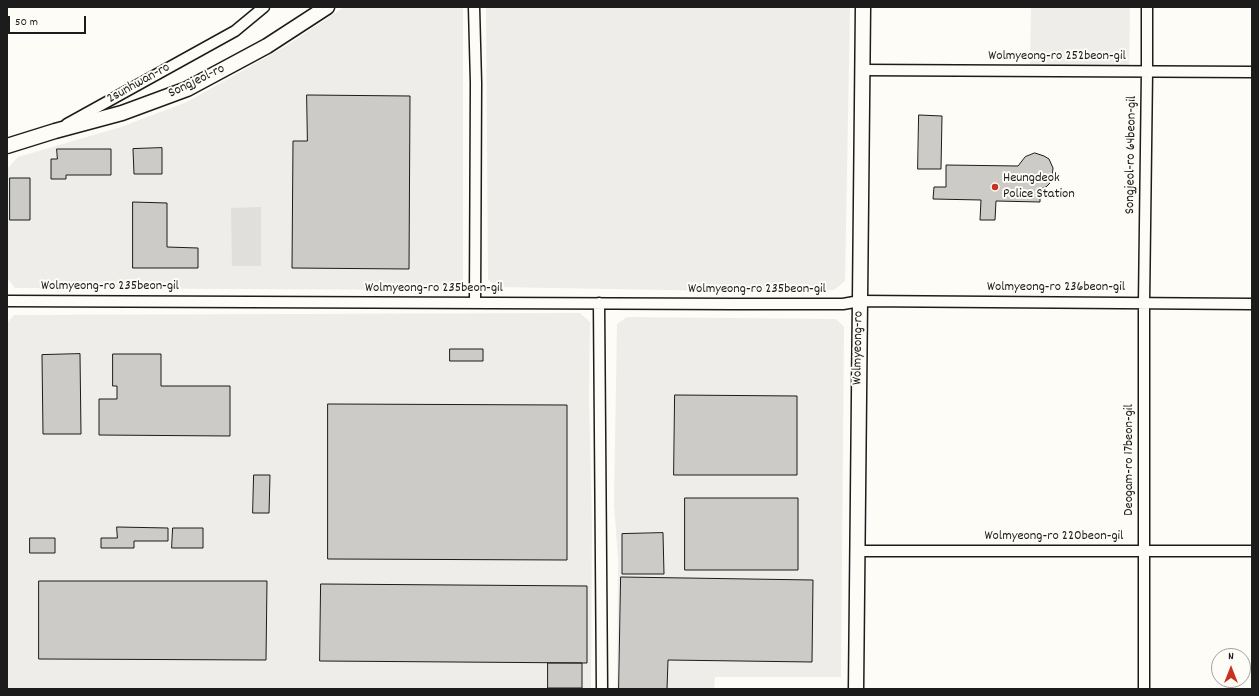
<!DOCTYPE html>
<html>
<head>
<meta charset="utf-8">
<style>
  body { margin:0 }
  #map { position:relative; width:1259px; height:696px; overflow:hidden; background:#fdfcf7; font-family:Dekko,sans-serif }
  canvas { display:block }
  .frame { position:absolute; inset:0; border:8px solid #1c1c1c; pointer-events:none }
  .north { position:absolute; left:1211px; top:648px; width:40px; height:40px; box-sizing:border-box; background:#fdfcf7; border:1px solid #a3a29f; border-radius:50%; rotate:0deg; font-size:11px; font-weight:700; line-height:16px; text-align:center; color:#1c1c1c }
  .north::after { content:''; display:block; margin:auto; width:14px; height:18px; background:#c8321e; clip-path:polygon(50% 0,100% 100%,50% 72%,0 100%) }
  .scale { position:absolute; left:8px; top:16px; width:78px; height:18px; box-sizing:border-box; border:2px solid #1c1c1c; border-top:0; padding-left:5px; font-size:12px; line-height:14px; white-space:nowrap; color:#1c1c1c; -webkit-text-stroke:3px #fdfcf7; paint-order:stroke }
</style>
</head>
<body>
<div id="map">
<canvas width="1259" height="696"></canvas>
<div class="frame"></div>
<div class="north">N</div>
<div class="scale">50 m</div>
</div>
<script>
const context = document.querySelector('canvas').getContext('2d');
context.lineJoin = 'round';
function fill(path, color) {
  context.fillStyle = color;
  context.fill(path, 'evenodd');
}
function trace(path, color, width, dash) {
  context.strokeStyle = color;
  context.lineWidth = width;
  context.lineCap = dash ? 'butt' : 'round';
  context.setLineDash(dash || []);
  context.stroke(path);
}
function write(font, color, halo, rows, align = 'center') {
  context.font = font + ' Dekko,sans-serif';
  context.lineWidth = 4;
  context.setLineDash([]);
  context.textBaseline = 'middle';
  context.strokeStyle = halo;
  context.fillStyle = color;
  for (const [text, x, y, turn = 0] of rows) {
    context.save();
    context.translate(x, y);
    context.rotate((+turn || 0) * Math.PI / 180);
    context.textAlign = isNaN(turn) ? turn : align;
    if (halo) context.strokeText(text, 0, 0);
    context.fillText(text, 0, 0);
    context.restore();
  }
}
fill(new Path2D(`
  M 344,7 L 463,7 L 463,280 L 454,290 L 15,288 L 7,278 L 8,168 L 18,157 L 121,127 L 187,102 L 286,46 Z
  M 486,7 L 850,7 L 845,281 L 834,290 L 725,291 L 496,287 L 488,279 Z
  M 1031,7 L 1130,7 L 1129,70 L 1030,67 Z
  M 580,313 L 590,322 L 589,398 L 592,526 L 591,689 L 7,689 L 7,323 L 14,315 Z
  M 627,317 L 836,319 L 844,327 L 841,677 L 715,677 L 714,689 L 617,689 L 618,559 L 614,504 L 617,324 Z`), '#eeede9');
fill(new Path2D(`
  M 261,207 L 261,266 L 232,266 L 231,208 Z`), '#e0dfdb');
const building = new Path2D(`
  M 307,95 L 410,96 L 409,269 L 292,268 L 293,141 L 307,141 Z
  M 919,115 L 942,116 L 941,169 L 918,169 Z
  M 162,148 L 162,174 L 134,174 L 133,149 Z
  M 57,149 L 111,149 L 111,175 L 66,175 L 66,179 L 51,179 L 51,159 L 57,159 Z
  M 1035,153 L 1044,156 L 1049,159 L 1053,168 L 1052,179 L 1050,183 L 1046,187 L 1040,189 L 1040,202 L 996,201 L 995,220 L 980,220 L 981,200 L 933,199 L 934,187 L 946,187 L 946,165 L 1018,166 L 1025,157 Z
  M 10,178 L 30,178 L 30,220 L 10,220 Z
  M 133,202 L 167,203 L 167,247 L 198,248 L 198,268 L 133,268 Z
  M 450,349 L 483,349 L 483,361 L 450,361 Z
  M 80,354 L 81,434 L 43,434 L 42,355 Z
  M 113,354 L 161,354 L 161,386 L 230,386 L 230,436 L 99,435 L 99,399 L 117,399 L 117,386 L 113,386 Z
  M 675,395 L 797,396 L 797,475 L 674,475 Z
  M 328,404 L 567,405 L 567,560 L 328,559 Z
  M 254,475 L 270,475 L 269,513 L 253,513 Z
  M 685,498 L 798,498 L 798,570 L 685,570 Z
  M 117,527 L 168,528 L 168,541 L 134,541 L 134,548 L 101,548 L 101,538 L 117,538 Z
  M 173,528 L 203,528 L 203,548 L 172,548 Z
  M 663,533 L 664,574 L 622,574 L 622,534 Z
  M 30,538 L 55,538 L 55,553 L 30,553 Z
  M 621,577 L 813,580 L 812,662 L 668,660 L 667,689 L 619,689 Z
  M 39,581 L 267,581 L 266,660 L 39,659 Z
  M 321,584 L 587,586 L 587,663 L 320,661 Z
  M 548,663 L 582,663 L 582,688 L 548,688 Z`);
fill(building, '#cccbc8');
trace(building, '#1c1c1c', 1);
const street = new Path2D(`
  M 474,7 L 476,83 L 475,303
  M 861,70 L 1252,72
  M 67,124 L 235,31 L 264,7
  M 7,301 L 735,304 L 843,304 L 860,301 L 1252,304
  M 599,303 L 602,689
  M 857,551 L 1252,551
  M 1144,689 L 1144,303 L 1147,72 L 1147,7`);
const secondary = new Path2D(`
  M 7,146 L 55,131 L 122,113 L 187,89 L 267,46 L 327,7
  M 856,689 L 863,7`);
trace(street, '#1c1c1c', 13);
trace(secondary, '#1c1c1c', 17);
trace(street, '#fdfcf7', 10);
trace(secondary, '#fdfcf7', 14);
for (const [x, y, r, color] of [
  [995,187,4,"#c8321e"]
]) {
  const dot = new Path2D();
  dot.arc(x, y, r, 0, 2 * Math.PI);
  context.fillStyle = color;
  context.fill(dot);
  trace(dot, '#fdfcf7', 1.5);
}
write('14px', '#1c1c1c', '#fdfcf7', [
  ["Wolmyeong-ro 252beon-gil",1057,57],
  ["Songjeol-ro",197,82,-26],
  ["2sunhwan-ro",139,84,-29],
  ["Songjeol-ro 64beon-gil",1132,155,-89],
  ["Wolmyeong-ro 235beon-gil",110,287],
  ["Wolmyeong-ro 236beon-gil",1056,288],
  ["Wolmyeong-ro 235beon-gil",434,289],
  ["Wolmyeong-ro 235beon-gil",757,290],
  ["Wolmyeong-ro",859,348,-89],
  ["Deogam-ro 17beon-gil",1130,460,-90],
  ["Wolmyeong-ro 220beon-gil",1054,537]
]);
write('14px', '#1c1c1c', '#fdfcf7', [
  ["Heungdeok",1003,179],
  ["Police Station",1003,195]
], 'left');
</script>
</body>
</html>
